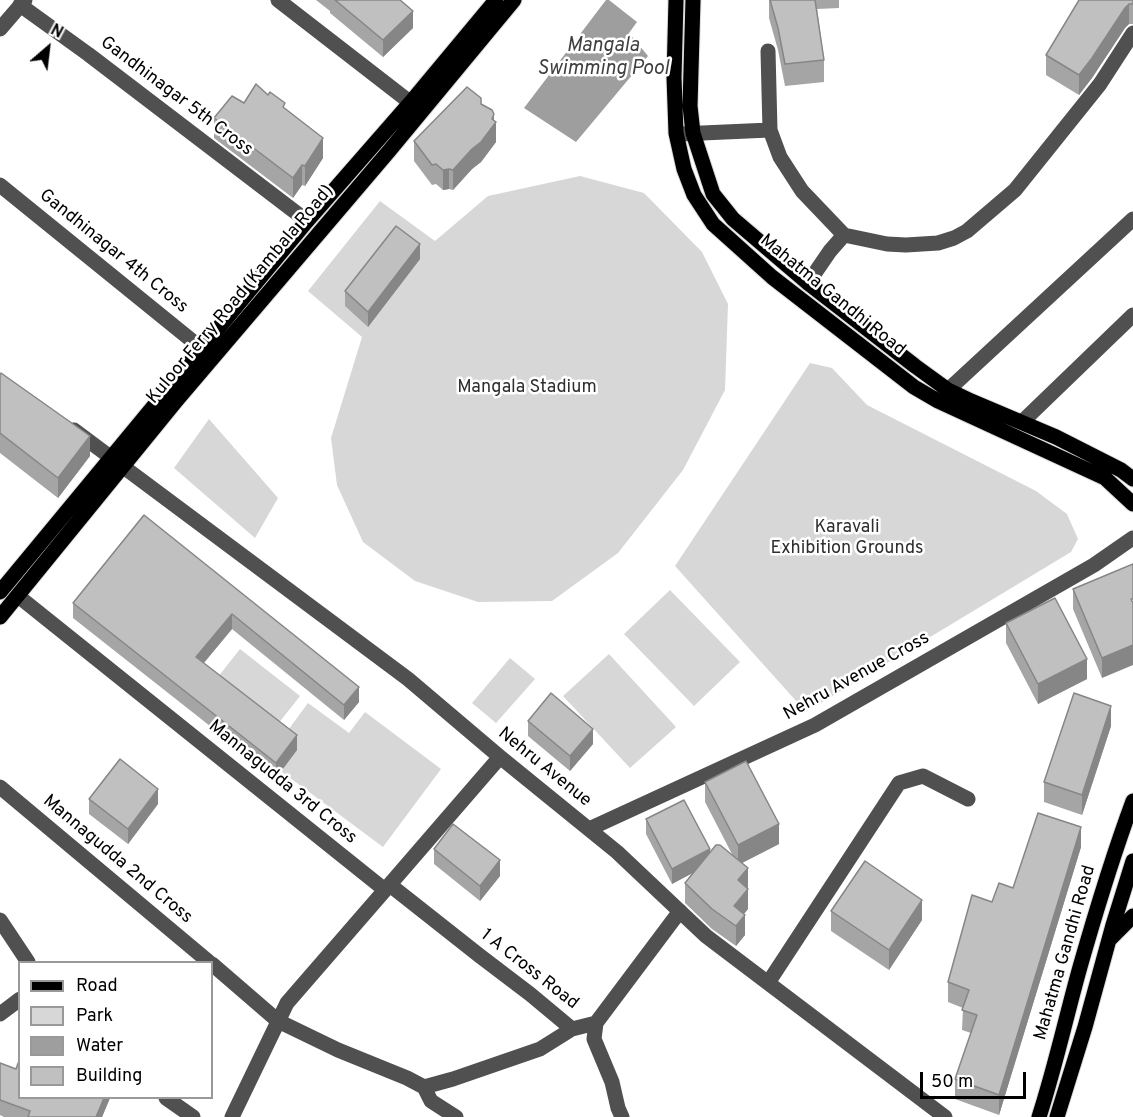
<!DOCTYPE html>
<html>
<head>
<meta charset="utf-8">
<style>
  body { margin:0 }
  #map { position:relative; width:1133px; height:1117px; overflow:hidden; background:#fff; font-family:Overpass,sans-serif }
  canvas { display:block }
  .legend { position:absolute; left:18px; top:961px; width:195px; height:138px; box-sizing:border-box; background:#fff; border:2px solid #999; margin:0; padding:8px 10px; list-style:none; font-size:18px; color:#000 }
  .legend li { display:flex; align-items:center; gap:12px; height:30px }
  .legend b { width:30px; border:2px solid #999 }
  .north { position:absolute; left:18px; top:18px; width:60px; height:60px; -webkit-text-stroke:4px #fff; paint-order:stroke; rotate:28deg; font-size:16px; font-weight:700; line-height:24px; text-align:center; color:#000 }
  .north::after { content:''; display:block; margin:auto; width:21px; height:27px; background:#000; clip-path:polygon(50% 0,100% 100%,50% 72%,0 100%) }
  .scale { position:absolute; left:920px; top:1072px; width:106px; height:27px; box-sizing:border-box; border:3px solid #000; border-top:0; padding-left:8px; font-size:18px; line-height:21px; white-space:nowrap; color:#000; -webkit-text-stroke:4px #fff; paint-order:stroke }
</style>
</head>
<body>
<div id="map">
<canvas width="1133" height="1117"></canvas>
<ul class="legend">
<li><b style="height:8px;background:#000"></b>Road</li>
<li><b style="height:16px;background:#d7d7d7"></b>Park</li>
<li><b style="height:16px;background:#9e9e9e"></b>Water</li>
<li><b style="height:16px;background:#c0c0c0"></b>Building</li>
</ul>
<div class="north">N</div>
<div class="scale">50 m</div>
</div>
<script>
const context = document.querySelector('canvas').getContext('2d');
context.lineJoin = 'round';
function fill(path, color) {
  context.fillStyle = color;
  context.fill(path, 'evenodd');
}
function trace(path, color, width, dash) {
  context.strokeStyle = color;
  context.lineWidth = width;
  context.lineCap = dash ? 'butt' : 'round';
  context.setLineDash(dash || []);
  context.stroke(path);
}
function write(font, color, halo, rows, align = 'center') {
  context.font = font + ' Overpass,sans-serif';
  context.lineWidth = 5;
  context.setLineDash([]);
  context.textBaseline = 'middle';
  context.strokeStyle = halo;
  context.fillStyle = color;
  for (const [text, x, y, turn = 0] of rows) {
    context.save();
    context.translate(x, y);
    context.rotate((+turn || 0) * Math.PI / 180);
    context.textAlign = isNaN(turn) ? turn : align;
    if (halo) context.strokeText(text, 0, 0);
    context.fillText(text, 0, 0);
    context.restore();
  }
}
fill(new Path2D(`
  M 580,176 L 644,193 L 702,252 L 728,304 L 725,390 L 683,470 L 618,553 L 552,601 L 478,602 L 415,581 L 363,542 L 337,485 L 331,438 L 362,337 L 308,291 L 380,201 L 435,241 L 488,196 Z
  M 810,363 L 832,368 L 867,405 L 1036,491 L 1067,514 L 1078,539 L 1071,552 L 806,712 L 675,566 Z
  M 209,419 L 278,498 L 255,538 L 174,468 Z
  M 670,590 L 740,662 L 694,706 L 624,634 Z
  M 240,649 L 300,696 L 274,729 L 214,682 Z
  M 609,654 L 676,727 L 630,768 L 563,696 Z
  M 510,658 L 535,679 L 496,723 L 472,703 Z
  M 308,703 L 349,733 L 365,712 L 441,769 L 383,847 L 266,760 Z`), '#d7d7d7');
fill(new Path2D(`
  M 606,0 L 609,0 L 637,22 L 629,33 L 648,56 L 576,142 L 524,108 Z`), '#9e9e9e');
const major = new Path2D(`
  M 676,0 L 674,77 L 676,133 L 684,169 L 694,195 L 713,224 L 772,277 L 914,387 L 938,401 L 1105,478 L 1133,504
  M 693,0 L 690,106 L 693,133 L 713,194 L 733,219 L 808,283 L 915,366 L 948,390 L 971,401 L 1056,437 L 1121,470 L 1133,479
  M 0,592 L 307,221 L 411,102 L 496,0
  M 0,617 L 176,401 L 389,151 L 514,0
  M 1110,939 L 1133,916
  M 1039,1117 C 1055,1068 1066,1017 1080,967 C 1096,911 1113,855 1133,801
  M 1057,1117 L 1085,1027 L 1113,925 L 1133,861`);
trace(major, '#dbdbdb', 17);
trace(new Path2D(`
  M 278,0 L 420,110
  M 20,5 L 88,54 L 307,221
  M 0,29 L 25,0
  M 768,51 L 770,130 L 780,157 L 802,191 L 844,235
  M 680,134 L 770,130
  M 0,185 L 201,348
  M 808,283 L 830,251 L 844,235 L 887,244 L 906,245 L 938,243 L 954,238 L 967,231 L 1015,190 L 1100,84 L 1133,33
  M 940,399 L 948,390 L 1133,219
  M 1022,422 L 1133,315
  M 74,430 L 408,679 L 500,757 L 617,852 L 706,936 L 945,1117
  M 18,596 L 385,890 L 500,757
  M 0,787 L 209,962
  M 589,829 L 815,725 L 1094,565 L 1133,538
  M 390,885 L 480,956 L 530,994 L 572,1029 L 596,1023 L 680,911
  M 0,920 L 28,962
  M 212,964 L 278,1021 L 338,1050 L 407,1078 L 424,1087 L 453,1079 L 540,1049 L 572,1029
  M 768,983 L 899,783 L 923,776 L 968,799
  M 0,1014 L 20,999
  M 596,1023 L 594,1039 L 612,1082 L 618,1108 L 622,1117
  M 424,1087 L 431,1101 L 456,1117
  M 166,1098 L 193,1117
  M 232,1117 L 287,1003 L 385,890`), '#505050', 15);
trace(major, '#000', 15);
fill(new Path2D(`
  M 316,0 L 400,0 L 413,28 L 383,57 L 330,13 L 330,11 Z
  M 769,0 L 839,0 L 839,8 L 817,9 L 824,60 L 824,82 L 785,86 L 778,50 L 769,18 Z
  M 1133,0 L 1133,24 L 1129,24 L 1125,28 L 1092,78 L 1079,95 L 1046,75 L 1046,55 Z
  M 244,103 L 285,109 L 323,158 L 305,186 L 302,185 L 293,198 L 214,138 L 214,118 Z
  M 481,104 L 494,120 L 496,142 L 481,162 L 472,169 L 453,190 L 449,189 L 443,190 L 436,184 L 432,185 L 414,161 L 414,141 Z
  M 420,259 L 368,327 L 345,306 L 345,291 Z
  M 0,375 L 90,456 L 58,498 L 0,453 Z
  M 144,515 L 359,702 L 344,720 L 232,629 L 204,663 L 297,750 L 276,778 L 73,618 L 73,603 Z
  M 1133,564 L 1102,678 L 1073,609 L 1073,589 Z
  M 1006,623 L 1087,679 L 1038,704 L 1006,643 Z
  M 528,721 L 593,744 L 570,771 L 528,736 Z
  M 1111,726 L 1082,815 L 1044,802 L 1044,782 Z
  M 705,782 L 779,844 L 742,863 L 748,868 L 748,909 L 744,914 L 745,935 L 736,946 L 712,929 L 685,903 L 685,883 L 692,873 L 672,884 L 646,834 L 646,819 L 710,852 L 733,856 L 705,802 Z
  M 89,799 L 158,804 L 128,844 L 89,814 Z
  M 1081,847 L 999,1115 L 955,1099 L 955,1079 L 971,1033 L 962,1030 L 963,1008 L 948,1002 L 948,982 L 992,902 L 1013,888 Z
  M 434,849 L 500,876 L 480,901 L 434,864 Z
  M 831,911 L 922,920 L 889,970 L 831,931 Z
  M 0,1063 L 16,1069 L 110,1098 L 102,1117 L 4,1117 L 0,1115 Z`), '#a5a5a5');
fill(new Path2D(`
  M 1129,4 L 1129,24 L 1125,28 L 1092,78 L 1079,95 L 1079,75 L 1125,8 Z
  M 413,11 L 413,28 L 383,57 L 383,40 Z
  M 494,114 L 494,125 L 496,122 L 496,142 L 481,162 L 472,169 L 453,190 L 453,170 L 492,119 Z
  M 323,138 L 323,158 L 305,186 L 305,166 Z
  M 302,165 L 302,185 L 293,198 L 293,178 Z
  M 449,169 L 449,189 L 443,190 L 443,170 Z
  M 420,244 L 420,259 L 368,327 L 368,312 Z
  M 90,436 L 90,456 L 58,498 L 58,478 Z
  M 232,614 L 232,629 L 196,672 L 196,657 Z
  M 1133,645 L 1133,665 L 1102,678 L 1102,658 Z
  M 1087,659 L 1087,679 L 1038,704 L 1038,684 Z
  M 359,687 L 359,702 L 344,720 L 344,705 Z
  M 1111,706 L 1111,726 L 1082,815 L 1082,795 Z
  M 593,729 L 593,744 L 570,771 L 570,756 Z
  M 297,735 L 297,750 L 276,778 L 276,763 Z
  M 158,789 L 158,804 L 128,844 L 128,829 Z
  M 779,824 L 779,844 L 738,865 L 738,845 Z
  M 1081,827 L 1081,847 L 999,1115 L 999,1095 Z
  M 710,849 L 710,864 L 672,884 L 672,869 Z
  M 500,860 L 500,876 L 480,901 L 480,886 Z
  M 748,868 L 748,888 L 738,880 Z
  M 748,889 L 748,909 L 734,926 L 734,906 Z
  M 922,900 L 922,920 L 889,970 L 889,950 Z
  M 745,915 L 745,935 L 736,946 L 736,926 Z
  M 104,1098 L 110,1098 L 102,1117 L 96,1117 Z`), '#868686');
const building = new Path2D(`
  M 335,0 L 400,0 L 413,11 L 383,40 Z
  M 770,0 L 815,0 L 824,60 L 785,64 L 778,28 Z
  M 1079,0 L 1133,0 L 1133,4 L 1129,4 L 1125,8 L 1092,58 L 1079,75 L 1046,55 Z
  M 256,84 L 268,95 L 270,92 L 285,103 L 283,107 L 323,138 L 305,166 L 302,165 L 293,178 L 214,118 L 232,96 L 244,103 Z
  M 467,87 L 481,98 L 481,104 L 492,110 L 494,114 L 492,119 L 496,122 L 481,142 L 472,149 L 453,170 L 449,169 L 443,170 L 436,164 L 432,165 L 414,141 Z
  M 396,226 L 420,244 L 368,312 L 345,291 Z
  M 1,373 L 90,436 L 58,478 L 0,433 L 0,375 Z
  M 144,515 L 359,687 L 344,705 L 232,614 L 196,657 L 297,735 L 276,763 L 73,603 Z
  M 1133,564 L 1133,599 L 1131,599 L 1133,603 L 1133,645 L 1102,658 L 1073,589 Z
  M 1055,598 L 1087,659 L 1038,684 L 1006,623 Z
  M 551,693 L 593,729 L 570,756 L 528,721 Z
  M 1074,693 L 1111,706 L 1082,795 L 1044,782 Z
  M 120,759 L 158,789 L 128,829 L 89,799 Z
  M 746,761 L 779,824 L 738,845 L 705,782 Z
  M 684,800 L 710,849 L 672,869 L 646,819 Z
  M 1038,813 L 1081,827 L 999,1095 L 955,1079 L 977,1015 L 962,1010 L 969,990 L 948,982 L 972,895 L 992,902 L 999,883 L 1013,888 Z
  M 453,824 L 500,860 L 480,886 L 434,849 Z
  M 716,845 L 720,845 L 748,868 L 738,880 L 748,889 L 734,906 L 745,915 L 736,926 L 712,909 L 685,883 Z
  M 865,861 L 922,900 L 889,950 L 831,911 Z
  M 20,1058 L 20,1098 L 104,1098 L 96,1117 L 28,1117 L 30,1111 L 0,1100 L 0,1063 L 16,1069 Z`);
fill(building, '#c0c0c0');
trace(building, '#868686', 1.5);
write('18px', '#000', '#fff', [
  ["Gandhinagar 5th Cross",176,97,37],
  ["Gandhinagar 4th Cross",113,252,39],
  ["Kuloor Ferry Road (Kambala Road)",241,295,-50],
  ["Mahatma Gandhi Road",832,296,39],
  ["Nehru Avenue Cross",857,677,-29],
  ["Nehru Avenue",544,768,39],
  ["Mannagudda 3rd Cross",282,783,39],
  ["Mannagudda 2nd Cross",117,860,40],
  ["Mahatma Gandhi Road",1066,953,-74],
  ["1 A Cross Road",529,970,38]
]);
write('18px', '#2e2e2e', '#fff', [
  ["Mangala Stadium",527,388],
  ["Karavali",847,528],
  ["Exhibition Grounds",847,549]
]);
write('italic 20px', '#3f3f3f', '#fff', [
  ["Mangala",603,47],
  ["Swimming Pool",603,70]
]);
</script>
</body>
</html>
